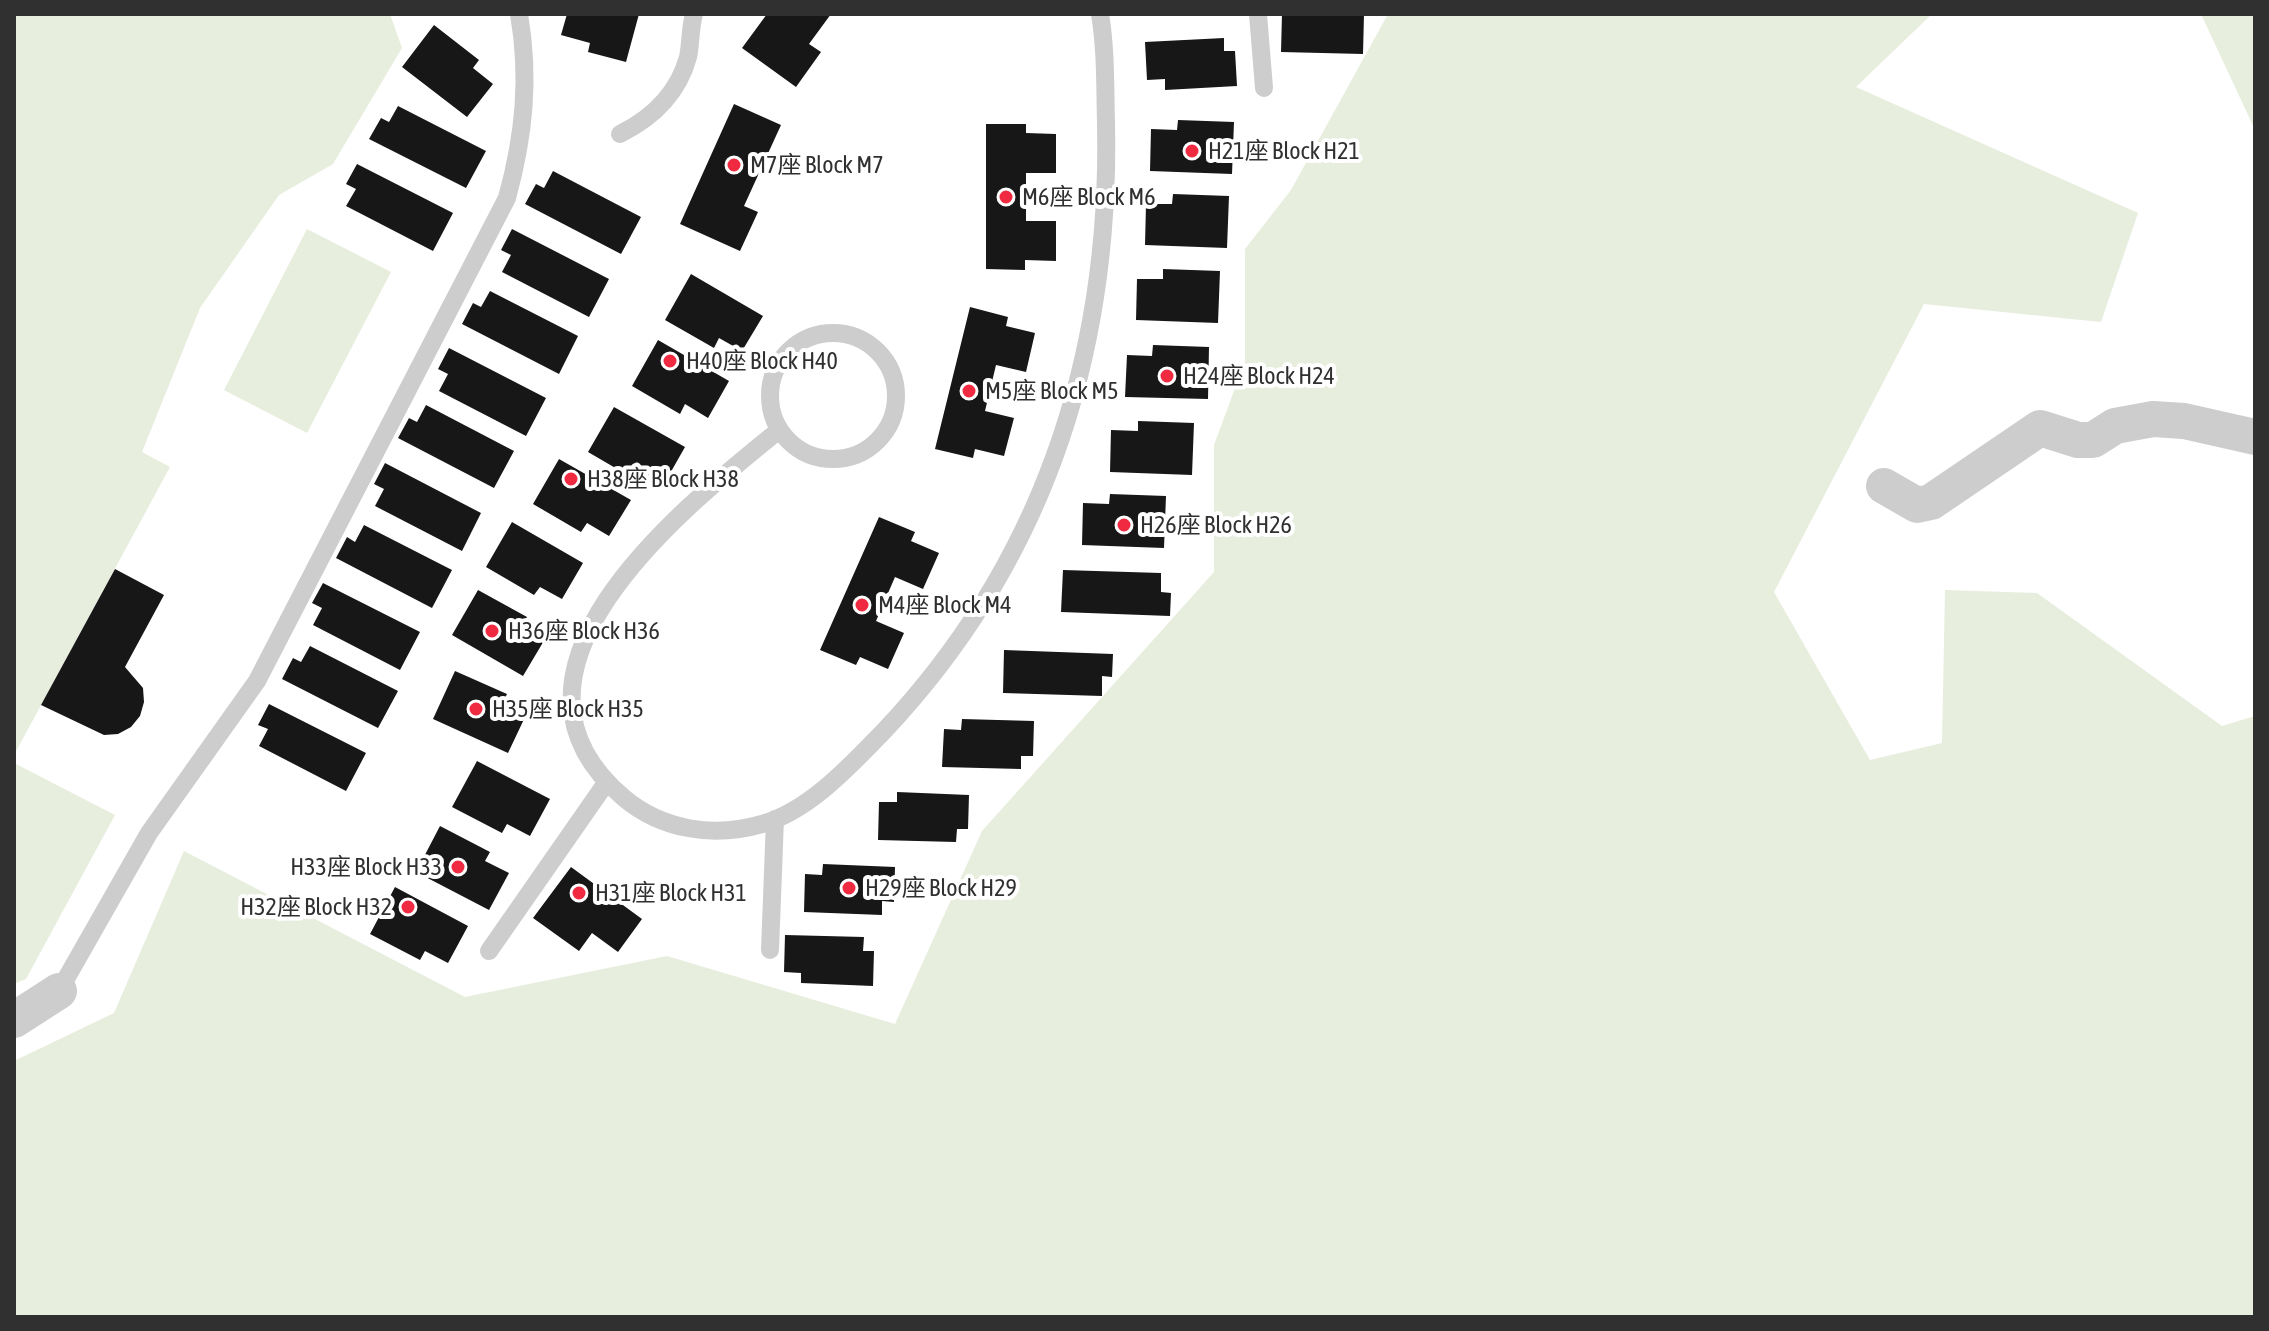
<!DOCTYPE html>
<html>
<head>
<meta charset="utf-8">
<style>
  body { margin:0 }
  #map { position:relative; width:2269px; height:1331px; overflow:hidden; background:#fff; font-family:"Asap Condensed",sans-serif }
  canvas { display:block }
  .frame { position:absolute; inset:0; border:16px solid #303030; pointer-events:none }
</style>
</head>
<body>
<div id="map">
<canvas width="2269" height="1331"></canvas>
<div class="frame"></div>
</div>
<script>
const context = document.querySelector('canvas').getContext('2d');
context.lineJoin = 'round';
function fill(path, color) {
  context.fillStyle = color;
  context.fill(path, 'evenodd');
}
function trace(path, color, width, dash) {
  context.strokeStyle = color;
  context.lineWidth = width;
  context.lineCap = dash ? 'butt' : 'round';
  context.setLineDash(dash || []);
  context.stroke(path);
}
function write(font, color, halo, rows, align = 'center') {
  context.font = font + ' "Asap Condensed","Noto Sans TC",sans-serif';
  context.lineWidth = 8;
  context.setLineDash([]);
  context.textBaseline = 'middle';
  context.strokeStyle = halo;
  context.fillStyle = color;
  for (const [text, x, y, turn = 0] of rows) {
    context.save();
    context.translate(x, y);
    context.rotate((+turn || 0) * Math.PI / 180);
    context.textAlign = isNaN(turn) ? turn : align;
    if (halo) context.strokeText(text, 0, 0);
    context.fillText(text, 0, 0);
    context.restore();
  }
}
fill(new Path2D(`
  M 14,14 L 390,14 L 402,48 L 333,164 L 279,195 L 200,308 L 142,452 L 170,467 L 14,755 Z
  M 1388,14 L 1932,14 L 1856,87 L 2138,213 L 2101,322 L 1924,304 L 1774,592 L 1870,760 L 1942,743 L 1945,590 L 2037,593 L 2222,726 L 2255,716 L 2255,1317 L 14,1317 L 14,1061 L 114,1013 L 184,851 L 465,997 L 667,956 L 895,1024 L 982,831 L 1214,572 L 1214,445 L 1245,361 L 1245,249 L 1291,190 Z
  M 2201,14 L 2255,14 L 2255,130 Z
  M 307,229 L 391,272 L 307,433 L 224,390 Z
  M 14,763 L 115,815 L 26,979 L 14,984 Z`), '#e7eedd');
fill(new Path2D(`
  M 567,14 L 639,14 L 626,62 L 588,52 L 590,43 L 561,35 Z
  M 767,14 L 831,14 L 809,44 L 821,52 L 796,87 L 742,48 Z
  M 1282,14 L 1364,14 L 1363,54 L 1281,52 Z
  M 434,25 L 479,60 L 473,68 L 493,84 L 467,117 L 402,67 Z
  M 1224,38 L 1224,51 L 1235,51 L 1237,86 L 1165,90 L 1165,79 L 1147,80 L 1145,42 Z
  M 734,104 L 781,125 L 744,206 L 758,212 L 740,251 L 680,224 Z
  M 398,106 L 486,151 L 466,188 L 369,139 L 381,118 L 389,122 Z
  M 1178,120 L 1234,122 L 1232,174 L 1150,171 L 1151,129 L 1177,130 Z
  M 986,124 L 1026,124 L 1026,133 L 1056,134 L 1056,173 L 1026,173 L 1026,221 L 1056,221 L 1056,261 L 1025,260 L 1025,270 L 986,269 Z
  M 357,164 L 453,213 L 433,251 L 346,206 L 356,189 L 346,184 Z
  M 553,171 L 641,217 L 621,254 L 525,204 L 536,184 L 544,188 Z
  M 1173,194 L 1229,196 L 1227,248 L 1145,245 L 1146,204 L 1172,204 Z
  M 512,229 L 609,279 L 589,317 L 502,272 L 511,255 L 501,250 Z
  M 1163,269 L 1220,271 L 1218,323 L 1136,320 L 1137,279 L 1163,279 Z
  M 691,274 L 763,316 L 742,351 L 719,338 L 714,348 L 665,320 Z
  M 490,291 L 578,336 L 559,374 L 462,324 L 473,303 L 481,307 Z
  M 970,307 L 1008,317 L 1006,326 L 1035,333 L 1026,372 L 996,365 L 985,411 L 1014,418 L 1004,456 L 975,449 L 973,458 L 935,449 Z
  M 658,340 L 729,381 L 708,418 L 685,404 L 680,414 L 632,386 Z
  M 1153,345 L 1209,347 L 1208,399 L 1125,397 L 1127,355 L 1152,356 Z
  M 449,348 L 546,398 L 526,436 L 439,391 L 448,374 L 438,369 Z
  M 426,405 L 514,451 L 494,488 L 398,438 L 409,418 L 417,422 Z
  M 614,407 L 685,447 L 664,484 L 642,471 L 636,480 L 588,452 Z
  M 1138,421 L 1194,423 L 1192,475 L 1110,472 L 1111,430 L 1138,431 Z
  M 559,459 L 631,500 L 609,536 L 587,523 L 581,532 L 533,504 Z
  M 385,463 L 481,513 L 462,551 L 375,506 L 384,489 L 374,484 Z
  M 1110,494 L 1166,496 L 1164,548 L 1082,545 L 1083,503 L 1109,504 Z
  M 879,517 L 915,532 L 911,541 L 939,553 L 923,589 L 895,577 L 876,621 L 904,633 L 888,669 L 860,657 L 856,665 L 820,650 Z
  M 512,522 L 583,563 L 562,599 L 540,587 L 534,595 L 486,567 Z
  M 364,525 L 452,570 L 432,608 L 336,558 L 347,537 L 355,542 Z
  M 115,569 L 164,595 L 125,667 L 143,688 L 144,702 L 140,716 L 131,727 L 118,734 L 104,735 L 41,705 Z
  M 1063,570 L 1161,573 L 1161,592 L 1171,593 L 1170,616 L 1061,612 Z
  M 323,583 L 420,632 L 400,670 L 313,625 L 322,608 L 312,603 Z
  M 478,590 L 527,617 L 522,627 L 545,639 L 523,676 L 452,635 Z
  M 310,646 L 398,691 L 378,728 L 282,679 L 293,658 L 301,662 Z
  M 1004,650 L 1113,654 L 1112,677 L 1102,676 L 1102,696 L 1003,693 Z
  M 455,671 L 507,694 L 502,704 L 526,715 L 508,753 L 433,719 Z
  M 269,704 L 366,753 L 346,791 L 259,746 L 268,729 L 258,725 Z
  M 962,719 L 1034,721 L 1033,756 L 1021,756 L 1021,769 L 942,767 L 944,729 L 961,730 Z
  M 477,761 L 550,799 L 530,836 L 507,824 L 502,833 L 452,807 Z
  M 897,792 L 969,795 L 968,829 L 957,829 L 956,842 L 878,840 L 879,802 L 897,802 Z
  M 440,826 L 490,852 L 485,861 L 509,873 L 489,910 L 416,872 Z
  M 823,864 L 895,867 L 894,902 L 882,901 L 882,915 L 804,912 L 805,874 L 822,875 Z
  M 571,867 L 642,919 L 618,952 L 592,933 L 579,951 L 533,918 Z
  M 395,887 L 468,926 L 448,963 L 425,951 L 420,960 L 370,934 Z
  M 785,935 L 864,937 L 863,951 L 874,951 L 873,986 L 801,983 L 801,973 L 784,972 Z`), '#171717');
trace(new Path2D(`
  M 1258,14 L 1264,88
  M 620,134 C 652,118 678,94 688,57 C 691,43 690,28 694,14
  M770 396a63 63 0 1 1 126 0a63 63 0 1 1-126 0Z
  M 779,430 C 684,507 474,672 624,798 C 662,830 714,838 762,824 C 809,811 851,765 884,731 C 1045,560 1111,354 1106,122 C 1105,86 1106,50 1100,14
  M 770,950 L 775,819
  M 489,951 L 606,783
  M 59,991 L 149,833 L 257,681 L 507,198 C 524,136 530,78 519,14`), '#cdcdcd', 18);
trace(new Path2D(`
  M 1884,486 L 1917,505 L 1931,502 L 2040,428 L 2078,440 L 2093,440 L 2115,426 L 2153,419 L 2184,421 L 2255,437
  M 14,1020 L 59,991`), '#cdcdcd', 36);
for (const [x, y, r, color] of [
  [1192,151,8,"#ef2a41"],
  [734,165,8,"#ef2a41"],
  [1006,197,8,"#ef2a41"],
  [670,361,8,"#ef2a41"],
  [1167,376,8,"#ef2a41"],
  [969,391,8,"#ef2a41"],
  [571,479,8,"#ef2a41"],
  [1124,525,8,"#ef2a41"],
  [862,605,8,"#ef2a41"],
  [492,631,8,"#ef2a41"],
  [476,709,8,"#ef2a41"],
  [458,867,8,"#ef2a41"],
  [849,888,8,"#ef2a41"],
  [579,893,8,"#ef2a41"],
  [408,907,8,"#ef2a41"]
]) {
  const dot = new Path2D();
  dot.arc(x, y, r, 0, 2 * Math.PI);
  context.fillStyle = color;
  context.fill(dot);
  trace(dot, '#fff', 3);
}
write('24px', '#303030', '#fff', [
  ["H21座 Block H21",1208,151],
  ["M7座 Block M7",750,165],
  ["M6座 Block M6",1022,197],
  ["H40座 Block H40",686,361],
  ["H24座 Block H24",1183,376],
  ["M5座 Block M5",985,391],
  ["H38座 Block H38",587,479],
  ["H26座 Block H26",1140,525],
  ["M4座 Block M4",878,605],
  ["H36座 Block H36",508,631],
  ["H35座 Block H35",492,709],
  ["H33座 Block H33",442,867,"right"],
  ["H29座 Block H29",865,888],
  ["H31座 Block H31",595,893],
  ["H32座 Block H32",392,907,"right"]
], 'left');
</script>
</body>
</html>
